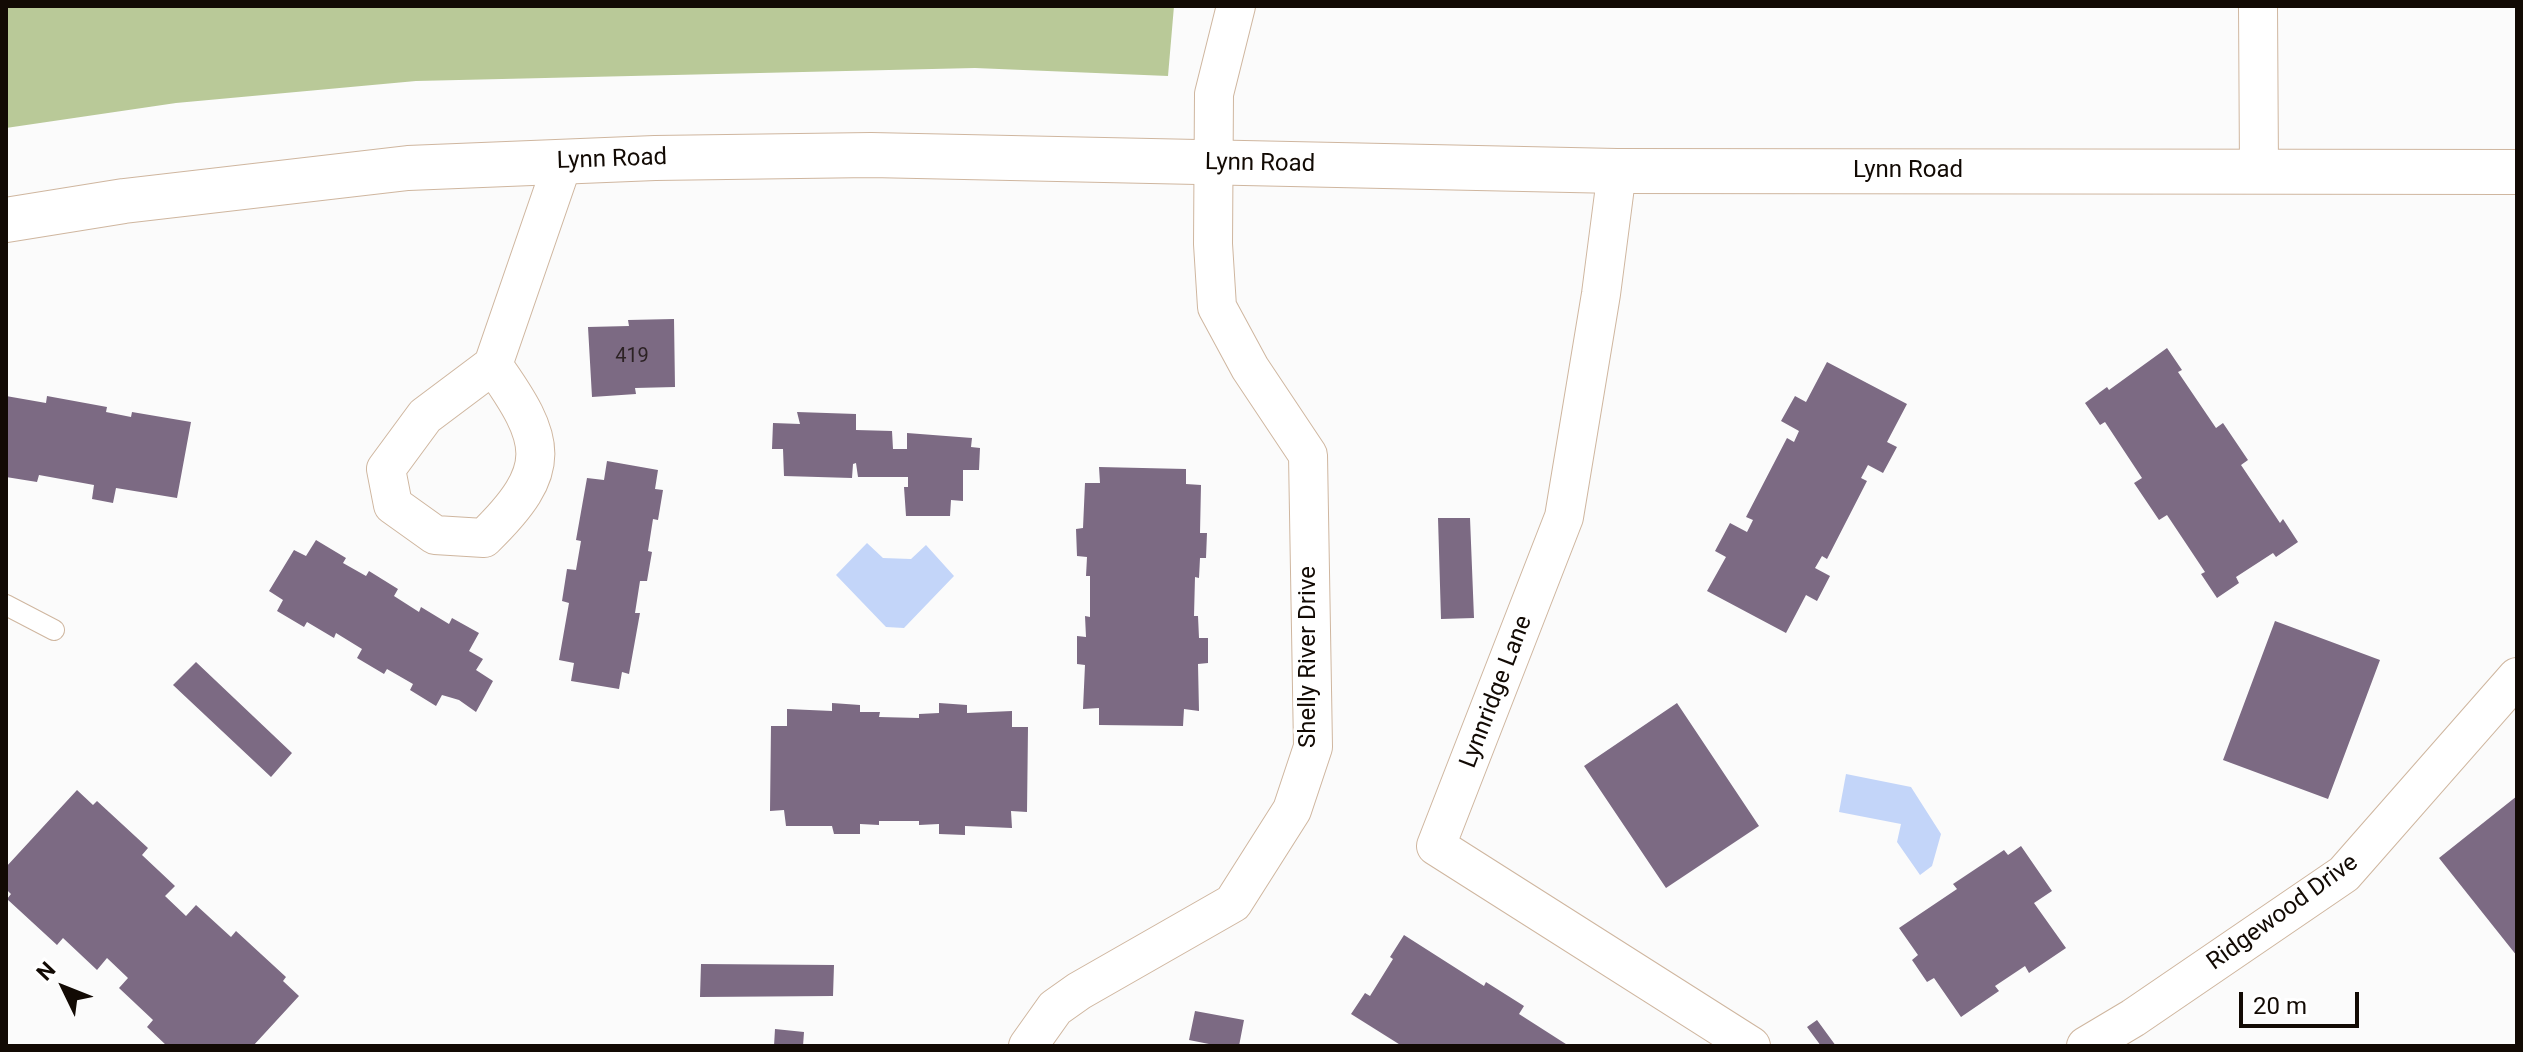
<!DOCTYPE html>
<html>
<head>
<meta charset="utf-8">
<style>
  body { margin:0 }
  #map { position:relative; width:2523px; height:1052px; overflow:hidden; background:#fbfbfb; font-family:Roboto,sans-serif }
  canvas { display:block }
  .frame { position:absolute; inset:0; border:8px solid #120a04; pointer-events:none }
  .north { position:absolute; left:24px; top:948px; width:80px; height:80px; -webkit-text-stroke:6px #fff; paint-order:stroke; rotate:313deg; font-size:22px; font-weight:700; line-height:32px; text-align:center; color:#120a04 }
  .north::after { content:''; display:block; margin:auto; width:28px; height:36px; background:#120a04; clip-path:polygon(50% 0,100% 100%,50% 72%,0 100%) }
  .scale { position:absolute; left:2239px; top:992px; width:120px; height:36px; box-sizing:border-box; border:4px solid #120a04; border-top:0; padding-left:10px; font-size:24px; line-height:28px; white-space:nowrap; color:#120a04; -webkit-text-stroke:6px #fff; paint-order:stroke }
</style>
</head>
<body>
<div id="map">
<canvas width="2523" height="1052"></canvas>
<div class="frame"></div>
<div class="north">N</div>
<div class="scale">20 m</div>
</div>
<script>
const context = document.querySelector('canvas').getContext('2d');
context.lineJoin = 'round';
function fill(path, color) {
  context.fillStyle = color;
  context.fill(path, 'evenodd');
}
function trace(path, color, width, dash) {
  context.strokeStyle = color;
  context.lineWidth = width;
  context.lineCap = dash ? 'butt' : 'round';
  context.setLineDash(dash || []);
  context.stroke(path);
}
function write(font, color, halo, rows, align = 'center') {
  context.font = font + ' Roboto,sans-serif';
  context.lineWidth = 7;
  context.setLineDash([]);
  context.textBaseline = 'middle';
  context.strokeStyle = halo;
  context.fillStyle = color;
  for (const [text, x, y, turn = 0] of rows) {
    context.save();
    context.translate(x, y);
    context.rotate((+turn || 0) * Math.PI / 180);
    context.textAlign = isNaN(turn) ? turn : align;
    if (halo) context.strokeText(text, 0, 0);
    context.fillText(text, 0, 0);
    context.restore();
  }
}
fill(new Path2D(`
  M 6,6 L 1174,6 L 1168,76 L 975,68 L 416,81 L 176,103 L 6,128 Z`), '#b9c998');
fill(new Path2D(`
  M 867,543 L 883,558 L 911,559 L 926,545 L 954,576 L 904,628 L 886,627 L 836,575 Z
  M 1846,774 L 1911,787 L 1941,834 L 1932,866 L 1920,875 L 1897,842 L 1901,824 L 1839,812 Z`), '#c3d5f9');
fill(new Path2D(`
  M 674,319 L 675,387 L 635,388 L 636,394 L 592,397 L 588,327 L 629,326 L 628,320 Z
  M 2167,348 L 2182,370 L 2178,372 L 2216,428 L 2223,423 L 2248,460 L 2241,465 L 2280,523 L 2283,519 L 2298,542 L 2276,557 L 2273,553 L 2236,577 L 2239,583 L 2217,598 L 2201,574 L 2205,572 L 2167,515 L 2159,520 L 2134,483 L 2142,478 L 2105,422 L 2100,425 L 2085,403 L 2107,387 L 2109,390 Z
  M 1827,362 L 1907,404 L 1887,442 L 1897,447 L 1883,473 L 1868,465 L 1861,478 L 1867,481 L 1827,559 L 1822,556 L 1815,568 L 1830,576 L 1817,601 L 1806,595 L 1786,633 L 1707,591 L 1726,557 L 1715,551 L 1730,523 L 1747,532 L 1753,520 L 1746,517 L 1787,438 L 1794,442 L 1799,431 L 1781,421 L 1795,396 L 1806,402 Z
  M 6,396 L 46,403 L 47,396 L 107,407 L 106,412 L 131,417 L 132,412 L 191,422 L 177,498 L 116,488 L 113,503 L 92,499 L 94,485 L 39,475 L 37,482 L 6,477 Z
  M 797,412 L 856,414 L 856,430 L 892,431 L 893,449 L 907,449 L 907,433 L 972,438 L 971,447 L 980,448 L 979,470 L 963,470 L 963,501 L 951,500 L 950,516 L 906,516 L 904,487 L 908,487 L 908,477 L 858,477 L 856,463 L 853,464 L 852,478 L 784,476 L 783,449 L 772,449 L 773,423 L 800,424 Z
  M 607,461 L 658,470 L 655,489 L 663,490 L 658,520 L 653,519 L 648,551 L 652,552 L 647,581 L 640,581 L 635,613 L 640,613 L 629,674 L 622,672 L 619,689 L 571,681 L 574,663 L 559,660 L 569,603 L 562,601 L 567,569 L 576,570 L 581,541 L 576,540 L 587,478 L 604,480 Z
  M 1099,467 L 1186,469 L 1186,484 L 1201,485 L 1200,533 L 1207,533 L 1206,558 L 1200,558 L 1199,578 L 1195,577 L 1194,616 L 1198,616 L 1199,638 L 1208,638 L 1208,663 L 1198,664 L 1199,711 L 1184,709 L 1183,726 L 1099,725 L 1099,708 L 1083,709 L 1085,665 L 1077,664 L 1077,636 L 1086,637 L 1085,616 L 1090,617 L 1090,576 L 1086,576 L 1087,557 L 1077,556 L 1076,529 L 1083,528 L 1085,483 L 1100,483 Z
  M 1438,518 L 1470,518 L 1474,618 L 1441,619 Z
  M 316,540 L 346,558 L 343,563 L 366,576 L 369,571 L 398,589 L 394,596 L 419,612 L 421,607 L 449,624 L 452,618 L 479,633 L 469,651 L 483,659 L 476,670 L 493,681 L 476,712 L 459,700 L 442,695 L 436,706 L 410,690 L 413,684 L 387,669 L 384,674 L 357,658 L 362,649 L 336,633 L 334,638 L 307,622 L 304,627 L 277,611 L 283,600 L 269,591 L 294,550 L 306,556 Z
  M 2275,621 L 2380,660 L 2328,799 L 2223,760 Z
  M 196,662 L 292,753 L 271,777 L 173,685 Z
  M 832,703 L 860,705 L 860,712 L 880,712 L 879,717 L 919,718 L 919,714 L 939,713 L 939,703 L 967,705 L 967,713 L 1012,711 L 1012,727 L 1028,727 L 1027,812 L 1011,811 L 1012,828 L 965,826 L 965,835 L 939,834 L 939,824 L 919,825 L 919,821 L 879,821 L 879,825 L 860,824 L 860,834 L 834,834 L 832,826 L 786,826 L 784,810 L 770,811 L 771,726 L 787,726 L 787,709 L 832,711 Z
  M 1677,703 L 1759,826 L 1666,888 L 1584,766 Z
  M 77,790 L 93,805 L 97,801 L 148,848 L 142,855 L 175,886 L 165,896 L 186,916 L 196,905 L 231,937 L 236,931 L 286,977 L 283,981 L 299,996 L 253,1046 L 167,1046 L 147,1027 L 153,1020 L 119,988 L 128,978 L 107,958 L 97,970 L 63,938 L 57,945 L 7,899 L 11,894 L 6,889 L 6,867 Z
  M 2517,796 L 2517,956 L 2439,858 Z
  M 2021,846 L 2052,891 L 2034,903 L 2066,948 L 2029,973 L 2025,966 L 1995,986 L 1999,991 L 1961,1017 L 1934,978 L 1927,982 L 1912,960 L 1918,955 L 1899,928 L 1957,889 L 1953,884 L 2004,850 L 2008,855 Z
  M 1404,935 L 1484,986 L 1486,982 L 1524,1006 L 1519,1014 L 1569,1046 L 1402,1046 L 1351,1014 L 1365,993 L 1370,996 L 1393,959 L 1390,957 Z
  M 701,964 L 834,965 L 833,996 L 700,997 Z
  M 1195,1011 L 1244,1020 L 1239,1046 L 1219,1046 L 1189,1040 Z
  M 1817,1020 L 1836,1046 L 1821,1046 L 1807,1027 Z
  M 775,1029 L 804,1032 L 803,1046 L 774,1046 Z`), '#7c6a83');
const service = new Path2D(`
  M 6,605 L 54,630`);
const minor = new Path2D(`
  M 2258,6 L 2259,170
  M 1617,171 L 1601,294 L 1564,517 L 1436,846 L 1751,1046
  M 493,365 C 547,441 555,469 484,538 L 435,535 L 393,505 L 386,469 L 425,416 L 493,365 L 563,162
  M 1028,1046 L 1055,1008 L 1079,991 L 1233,903 L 1292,810 L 1313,747 L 1308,455 L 1250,368 L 1217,307 L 1213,244 L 1214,94 L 1236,6
  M 2086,1046 L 2133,1018 L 2344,874 L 2517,677`);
const secondary = new Path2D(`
  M 6,220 L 124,201 L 408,168 L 655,158 L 871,155 L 1617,171 L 2517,172`);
trace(service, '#cfb69f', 22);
trace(minor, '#cfb69f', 40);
trace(secondary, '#cfb69f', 46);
trace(service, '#fff', 20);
trace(minor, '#fff', 38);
trace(secondary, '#fff', 44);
write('20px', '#2c2224', null, [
  ["419",632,357]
]);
write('24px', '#120a04', '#fff', [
  ["Lynn Road",612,160,-2],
  ["Lynn Road",1260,164,1],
  ["Lynn Road",1908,171],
  ["Shelly River Drive",1309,657,-90],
  ["Lynnridge Lane",1497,692,-69],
  ["Ridgewood Drive",2283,913,-36]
]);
</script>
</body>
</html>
